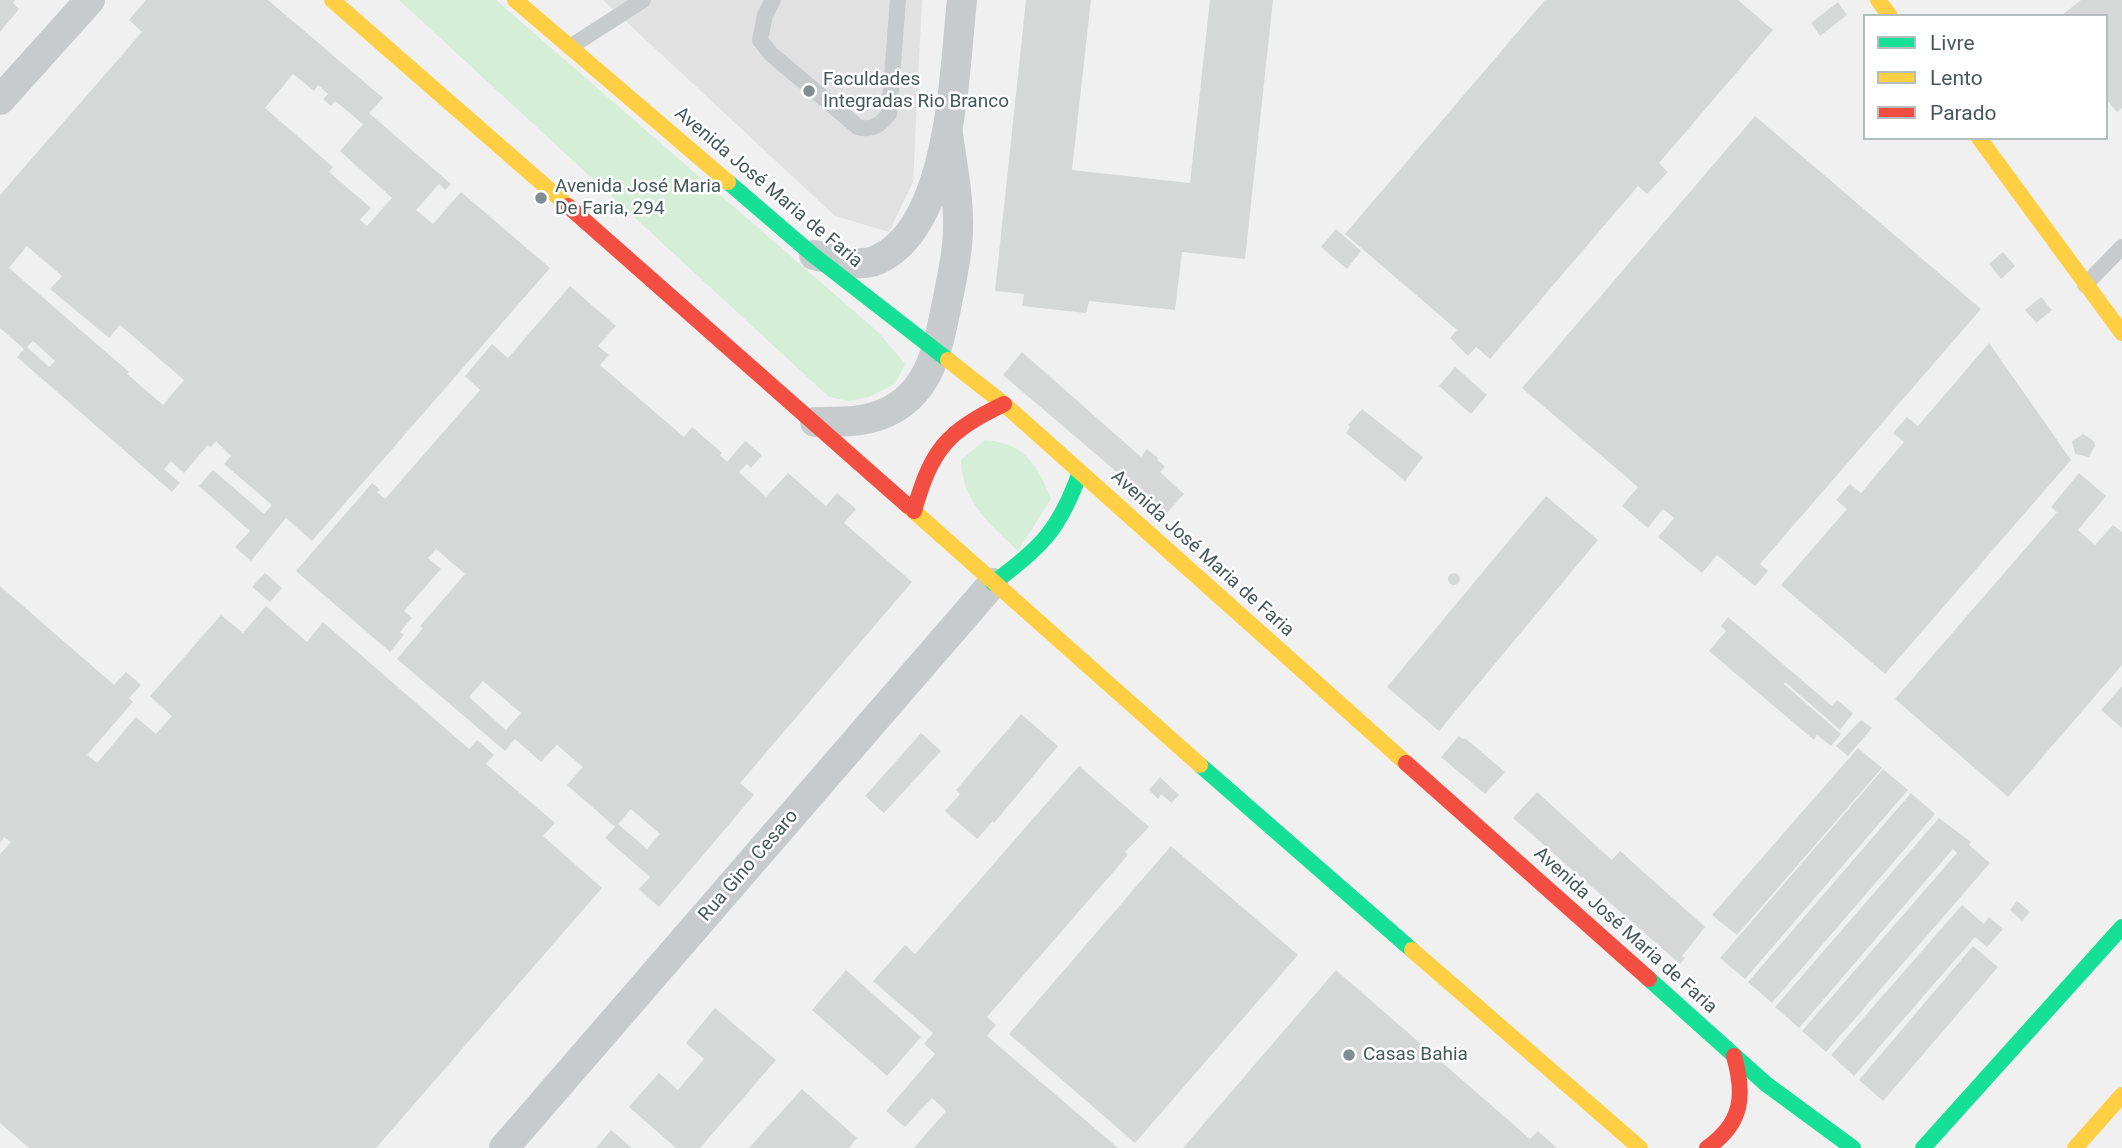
<!DOCTYPE html>
<html>
<head>
<meta charset="utf-8">
<style>
  body { margin:0 }
  #map { position:relative; width:2122px; height:1148px; overflow:hidden; background:#f0f0f0; font-family:Roboto,sans-serif }
  canvas { display:block }
  .legend { position:absolute; left:1863px; top:14px; width:245px; height:126px; box-sizing:border-box; background:#fff; border:2px solid #b5bcbd; margin:0; padding:9px 12px; list-style:none; font-size:21px; color:#47585b }
  .legend li { display:flex; align-items:center; gap:14px; height:35px }
  .legend b { width:35px; border:2px solid #b5bcbd }
</style>
</head>
<body>
<div id="map">
<canvas width="2122" height="1148"></canvas>
<ul class="legend">
<li><b style="height:9px;background:#16e098"></b>Livre</li>
<li><b style="height:9px;background:#ffcf43"></b>Lento</li>
<li><b style="height:9px;background:#f24e42"></b>Parado</li>
</ul>
</div>
<script>
const context = document.querySelector('canvas').getContext('2d');
context.lineJoin = 'round';
function fill(path, color) {
  context.fillStyle = color;
  context.fill(path, 'evenodd');
}
function trace(path, color, width, dash) {
  context.strokeStyle = color;
  context.lineWidth = width;
  context.lineCap = dash ? 'butt' : 'round';
  context.setLineDash(dash || []);
  context.stroke(path);
}
function write(font, color, halo, rows, align = 'center') {
  context.font = font + ' Roboto,sans-serif';
  context.lineWidth = 5;
  context.setLineDash([]);
  context.textBaseline = 'middle';
  context.strokeStyle = halo;
  context.fillStyle = color;
  for (const [text, x, y, turn = 0] of rows) {
    context.save();
    context.translate(x, y);
    context.rotate((+turn || 0) * Math.PI / 180);
    context.textAlign = isNaN(turn) ? turn : align;
    if (halo) context.strokeText(text, 0, 0);
    context.fillText(text, 0, 0);
    context.restore();
  }
}
fill(new Path2D(`
  M 603,0 L 922,0 L 913,182 L 889,232 L 835,216 Z`), '#e2e1e2');
fill(new Path2D(`
  M 399,0 L 496,0 L 878,332 L 905,364 L 895,384 L 869,397 L 849,401 L 829,397 Z
  M 985,440 C 1024,443 1038,465 1051,499 L 1018,551 C 990,524 962,502 961,460 Z`), '#d4eed7');
fill(new Path2D(`
  M 0,0 L 15,0 L 13,3 L 19,9 L 0,32 Z
  M 146,0 L 268,0 L 383,98 L 369,113 L 451,184 L 445,190 L 439,184 L 416,210 L 433,224 L 461,192 L 550,268 L 312,541 L 286,518 L 251,561 L 235,547 L 250,531 L 199,486 L 213,470 L 264,514 L 272,505 L 224,464 L 231,456 L 216,441 L 211,447 L 208,445 L 184,473 L 171,461 L 164,469 L 180,483 L 172,492 L 17,357 L 24,349 L 0,328 L 0,195 L 142,32 L 129,20 ZM 293,74 L 314,91 L 318,85 L 328,94 L 323,99 L 331,106 L 335,101 L 363,124 L 340,151 L 392,198 L 367,226 L 360,220 L 371,208 L 329,172 L 333,167 L 265,108 ZM 27,246 L 62,276 L 50,289 L 109,338 L 120,325 L 184,380 L 163,405 L 127,374 L 129,372 L 9,268 ZM 33,341 L 55,361 L 49,367 L 27,347 Z
  M 1026,0 L 1091,0 L 1072,170 L 1190,183 L 1210,0 L 1273,0 L 1245,259 L 1182,252 L 1175,310 L 1089,301 L 1086,313 L 1022,306 L 1024,294 L 995,291 Z
  M 1545,0 L 1738,0 L 1773,30 L 1659,163 L 1668,172 L 1647,194 L 1638,186 L 1490,359 L 1476,347 L 1468,356 L 1450,338 L 1457,330 L 1345,234 Z
  M 2081,0 L 2122,0 L 2122,108 L 2117,112 L 2106,99 L 2106,16 L 2061,16 Z
  M 1838,2 L 1847,15 L 1820,36 L 1811,23 Z
  M 1755,116 L 1981,309 L 1760,564 L 1768,571 L 1755,586 L 1717,555 L 1702,573 L 1658,537 L 1674,518 L 1663,509 L 1648,528 L 1622,506 L 1638,487 L 1522,388 Z
  M 1336,229 L 1361,251 L 1347,269 L 1321,247 Z
  M 2003,252 L 2015,266 L 2001,279 L 1989,264 Z
  M 570,286 L 616,326 L 598,346 L 609,355 L 600,365 L 684,437 L 692,427 L 722,453 L 720,455 L 727,462 L 745,441 L 762,455 L 751,468 L 747,464 L 739,472 L 766,497 L 788,473 L 826,506 L 837,493 L 856,509 L 844,523 L 912,582 L 740,783 L 754,795 L 659,907 L 639,889 L 650,877 L 605,838 L 615,827 L 567,785 L 583,767 L 557,745 L 541,762 L 515,739 L 505,751 L 397,659 L 423,628 L 420,626 L 465,574 L 436,549 L 428,558 L 441,569 L 404,611 L 412,618 L 400,632 L 404,635 L 390,652 L 296,571 L 372,483 L 380,490 L 377,492 L 385,499 L 480,390 L 465,376 L 492,344 L 508,358 ZM 483,681 L 521,713 L 506,730 L 469,697 ZM 631,809 L 660,834 L 647,849 L 618,824 Z
  M 2041,297 L 2052,310 L 2036,323 L 2025,310 Z
  M 1989,343 L 2071,460 L 1885,674 L 1781,585 L 1847,509 L 1836,500 L 1850,484 L 1861,493 L 1904,442 L 1893,433 L 1907,417 L 1918,426 Z
  M 1022,352 L 1141,457 L 1147,449 L 1158,458 L 1157,460 L 1165,467 L 1160,472 L 1184,494 L 1166,514 L 1003,375 Z
  M 1455,367 L 1487,395 L 1471,414 L 1439,386 Z
  M 1362,409 L 1423,457 L 1405,481 L 1346,433 L 1350,427 L 1348,425 Z
  M 2083,434 L 2094,441 L 2095,446 L 2089,457 L 2075,454 L 2072,441 Z
  M 2079,473 L 2106,496 L 2078,530 L 2095,545 L 2113,525 L 2122,532 L 2122,665 L 2008,797 L 1895,699 L 2057,512 L 2051,507 Z
  M 1546,496 L 1598,540 L 1439,731 L 1387,687 Z
  M1448 579a6 6 0 1 1 12 0a6 6 0 1 1-12 0Z
  M 265,573 L 282,588 L 270,602 L 252,587 Z
  M 0,586 L 114,685 L 126,672 L 141,685 L 129,698 L 133,702 L 87,755 L 97,763 L 136,717 L 156,734 L 172,716 L 150,696 L 221,615 L 243,633 L 266,606 L 307,642 L 323,622 L 469,749 L 477,740 L 494,755 L 486,764 L 555,823 L 543,836 L 602,888 L 376,1148 L 29,1148 L 0,1123 L 0,854 L 11,842 L 4,837 L 0,843 Z
  M 1728,617 L 1832,706 L 1837,700 L 1853,713 L 1840,730 L 1785,682 L 1784,684 L 1841,734 L 1831,746 L 1817,735 L 1814,740 L 1709,651 L 1726,631 L 1721,626 Z
  M 2122,686 L 2122,728 L 2101,710 Z
  M 1021,714 L 1058,746 L 994,823 L 993,821 L 977,839 L 945,811 L 960,794 L 956,790 Z
  M 1861,720 L 1872,728 L 1848,756 L 1836,746 Z
  M 921,733 L 941,751 L 884,813 L 865,796 Z
  M 1459,736 L 1463,739 L 1465,738 L 1505,772 L 1485,794 L 1441,757 Z
  M 1858,748 L 1882,768 L 1737,935 L 1712,915 Z
  M 1079,766 L 1149,827 L 1125,852 L 1128,855 L 987,1017 L 996,1025 L 987,1036 L 1118,1148 L 914,1148 L 946,1111 L 932,1098 L 905,1127 L 886,1111 L 935,1054 L 924,1044 L 933,1033 L 873,981 L 905,945 L 915,954 Z
  M 1883,769 L 1908,790 L 1745,979 L 1720,958 Z
  M 1160,777 L 1179,795 L 1172,803 L 1161,794 L 1158,799 L 1149,790 Z
  M 1537,792 L 1612,860 L 1620,851 L 1705,927 L 1682,956 L 1685,958 L 1680,964 L 1513,818 Z
  M 1911,793 L 1935,814 L 1772,1003 L 1748,982 Z
  M 1939,818 L 1971,842 L 1969,845 L 1990,863 L 1826,1052 L 1802,1031 L 1957,853 L 1953,849 L 1799,1028 L 1775,1007 Z
  M 1171,846 L 1298,955 L 1135,1143 L 1009,1034 Z
  M 2017,901 L 2030,912 L 2022,921 L 2010,910 Z
  M 1962,905 L 1984,924 L 1989,917 L 2003,929 L 1987,947 L 1975,937 L 1854,1076 L 1831,1055 Z
  M 1973,946 L 1998,967 L 1883,1101 L 1859,1080 Z
  M 846,970 L 921,1037 L 887,1076 L 812,1010 Z
  M 1336,970 L 1530,1139 L 1538,1131 L 1557,1148 L 1183,1148 Z
  M 715,1008 L 776,1060 L 700,1148 L 676,1148 L 629,1107 L 659,1073 L 678,1090 L 704,1059 L 686,1043 Z
  M 802,1089 L 857,1138 L 849,1148 L 749,1148 Z
  M 611,1130 L 632,1148 L 596,1148 Z`), '#d6d8d8');
trace(new Path2D(`
  M 773,0 L 765,15 L 760,40 L 771,54 L 858,127 C 872,131 880,125 889,114 L 898,0
  M 570,47 L 643,0
  M 2085,285 L 2122,247`), '#c7cbcc', 16);
trace(new Path2D(`
  M 0,100 L 90,0
  M 814,255 C 833,259 859,268 877,260 C 952,227 954,71 962,0
  M 815,422 C 843,422 869,423 893,409 C 935,386 940,335 949,293 C 953,272 958,251 958,229 C 959,197 952,165 948,134
  M 504,1148 L 993,583`), '#c7cbcc', 30);
trace(new Path2D(`
  M 728,182 L 813,255 L 948,360
  M 993,583 C 1041,548 1060,529 1080,472
  M 1200,765 L 1412,950
  M 1649,979 L 1766,1084 L 1853,1148
  M 1923,1148 L 2122,927`), '#16e098', 16);
trace(new Path2D(`
  M 332,0 L 568,206
  M 515,0 L 728,182
  M 1878,0 L 1890,16
  M 1979,138 L 2122,333
  M 948,360 L 1004,404 L 1406,763
  M 908,506 L 1200,765
  M 1412,950 L 1640,1148
  M 2075,1148 L 2122,1095`), '#ffcf43', 16);
trace(new Path2D(`
  M 568,206 L 908,506
  M 914,511 C 932,449 946,432 1004,404
  M 1406,763 L 1649,979
  M 1707,1148 C 1743,1123 1745,1095 1734,1056`), '#f24e42', 16);
for (const [x, y, r, color] of [
  [809,91,7,"#828d8f"],
  [541,198,7,"#828d8f"],
  [1349,1055,7,"#828d8f"]
]) {
  const dot = new Path2D();
  dot.arc(x, y, r, 0, 2 * Math.PI);
  context.fillStyle = color;
  context.fill(dot);
  trace(dot, '#fff', 2.5);
}
write('19px', '#47585b', '#fff', [
  ["Faculdades",823,80],
  ["Integradas Rio Branco",823,102],
  ["Avenida José Maria",555,187],
  ["De Faria, 294",555,209],
  ["Casas Bahia",1363,1055]
], 'left');
write('19px', '#47585b', '#fff', [
  ["Avenida José Maria de Faria",768,188,40],
  ["Avenida José Maria de Faria",1202,554,42],
  ["Rua Gino Cesaro",749,866,-49],
  ["Avenida José Maria de Faria",1625,931,42]
]);
</script>
</body>
</html>
